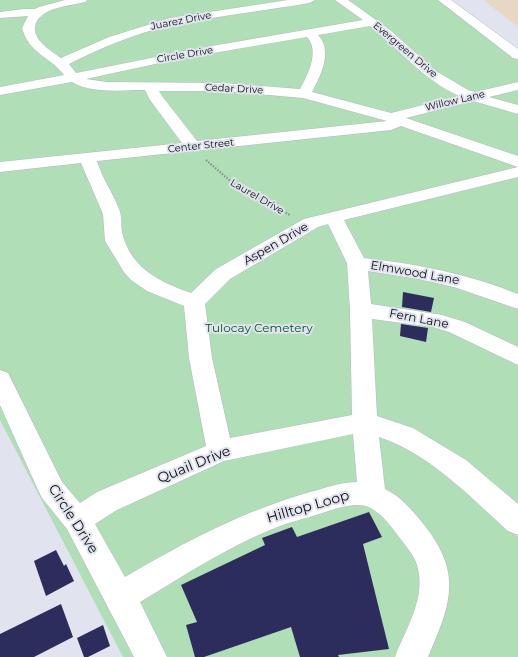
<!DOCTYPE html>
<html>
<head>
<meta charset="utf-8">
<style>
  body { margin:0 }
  canvas { display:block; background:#e1e3ee }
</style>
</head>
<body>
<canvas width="518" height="657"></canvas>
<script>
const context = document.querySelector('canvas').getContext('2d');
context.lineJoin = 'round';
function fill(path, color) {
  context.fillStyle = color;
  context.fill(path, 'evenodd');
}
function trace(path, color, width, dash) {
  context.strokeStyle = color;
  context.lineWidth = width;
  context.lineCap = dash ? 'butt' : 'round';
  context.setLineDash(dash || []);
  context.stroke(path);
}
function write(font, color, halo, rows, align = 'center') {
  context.font = font + ' Montserrat,sans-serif';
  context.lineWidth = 4;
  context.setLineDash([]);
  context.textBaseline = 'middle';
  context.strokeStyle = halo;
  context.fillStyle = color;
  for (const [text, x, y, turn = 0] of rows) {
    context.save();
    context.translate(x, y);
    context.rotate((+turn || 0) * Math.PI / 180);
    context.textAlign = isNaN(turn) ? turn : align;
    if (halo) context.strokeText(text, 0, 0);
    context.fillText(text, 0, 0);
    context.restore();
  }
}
fill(new Path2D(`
  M 484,0 L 518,0 L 518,27 L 485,1 Z`), '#e6d8c5');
fill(new Path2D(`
  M 0,0 L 451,0 L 518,49 L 518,657 L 123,657 L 0,420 Z`), '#b0deb7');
fill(new Path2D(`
  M 403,292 L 434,298 L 431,312 L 402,307 Z
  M 401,324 L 428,328 L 426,342 L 400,336 Z
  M 369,512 L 382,537 L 363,544 L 389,649 L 338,655 L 339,657 L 300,657 L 291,627 L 204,657 L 195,657 L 186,625 L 197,622 L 181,585 L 265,545 L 262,538 L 292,527 L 297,537 Z
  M 56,550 L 64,566 L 66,564 L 74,581 L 46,596 L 34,561 Z
  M 61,604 L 73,637 L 34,657 L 0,657 L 0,634 Z
  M 103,625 L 110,646 L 88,657 L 84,657 L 77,638 Z`), '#2c2d5c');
const minor = new Path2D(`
  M 65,0 L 87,0 L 85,2 C 73,5 60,6 49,11 C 44,13 38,18 36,23 C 30,39 50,50 61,58 L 109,37 L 170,18 L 288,0 L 315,0 L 309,3 C 263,11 215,16 169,26 C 135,33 101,48 69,64 L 76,73 L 206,47 L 363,20 L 335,0 L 348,0 L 358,7 L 391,31 L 436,71 L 468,90 L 475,92 L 518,82 L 518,90 L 489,97 L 518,105 L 518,114 L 473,101 L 406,118 L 518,156 L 518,167 L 401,126 L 391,130 L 97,161 C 102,178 113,193 119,209 C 123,218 120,227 123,236 C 132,269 162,283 191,293 L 216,269 L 304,219 L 518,167 L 518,177 L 344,220 L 364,258 C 417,264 469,274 518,294 L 518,309 L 454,287 L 419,279 L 368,271 L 371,304 L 442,315 L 465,322 L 518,347 L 518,365 L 449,332 L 433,327 L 372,319 L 377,416 L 413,428 L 466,460 L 518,504 L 518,535 L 508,531 C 469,496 430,454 379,437 L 385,489 C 400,496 411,509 421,521 C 463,572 452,602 428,657 L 395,657 C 406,628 427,597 417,565 C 414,555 405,545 399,537 C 391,526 380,511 366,506 C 351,502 332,510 319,514 C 304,519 289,522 275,528 C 227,547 183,576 140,602 L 167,657 L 134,657 L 67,529 L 42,498 L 38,490 L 0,405 L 0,370 L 8,373 L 62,482 L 80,503 L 97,492 L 206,446 L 189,358 L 184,306 L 147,291 L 131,280 L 124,272 L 105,241 L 103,214 L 81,163 L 0,172 L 0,162 L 182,143 L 150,100 L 145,90 C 123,90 92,94 72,82 L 0,95 L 0,87 L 64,75 C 50,56 29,54 22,28 L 28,16 L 0,18 L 0,12 L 24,9 L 35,9 L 39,7 ZM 370,26 C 400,50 424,80 459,96 L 391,113 L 312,92 C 321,75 333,51 318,35 ZM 307,37 C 320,51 308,75 300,89 L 224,83 L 107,82 L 86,79 L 178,59 ZM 159,91 L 224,91 L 303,98 L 387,121 L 197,141 L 162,96 ZM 328,224 L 347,263 L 350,310 L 352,415 L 230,438 L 212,358 L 205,304 L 230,279 L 318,227 ZM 353,434 L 357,482 C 341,482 326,488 310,492 C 243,511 185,542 125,577 L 95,524 L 117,510 L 224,461 Z
  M 438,0 L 451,0 L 518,49 L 518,59 L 513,58 Z`);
trace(minor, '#b7b8c3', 1);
trace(new Path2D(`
  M 206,160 L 235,185 L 290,215`), '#898b92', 2, [1.5, 1.5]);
fill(minor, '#fff');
write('10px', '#0d0e11', '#e1e3ee', [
  ["Juarez Drive",181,21,-11],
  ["Evergreen Drive",405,50,40],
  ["Circle Drive",185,55,-10],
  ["Cedar Drive",234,89,3],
  ["Willow Lane",455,101,-13],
  ["Center Street",201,146,-6],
  ["Laurel Drive",257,197,30]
]);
write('12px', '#0d0e11', '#e1e3ee', [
  ["Aspen Drive",276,244,-30],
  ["Elmwood Lane",415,273,10],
  ["Fern Lane",419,319,11]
]);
write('12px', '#005520', '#e1e3ee', [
  ["Tulocay Cemetery",259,328]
]);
write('14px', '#0d0e11', '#e1e3ee', [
  ["Quail Drive",194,465,-22],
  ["Hilltop Loop",308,507,-16],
  ["Circle Drive",73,519,57]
]);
</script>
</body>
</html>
